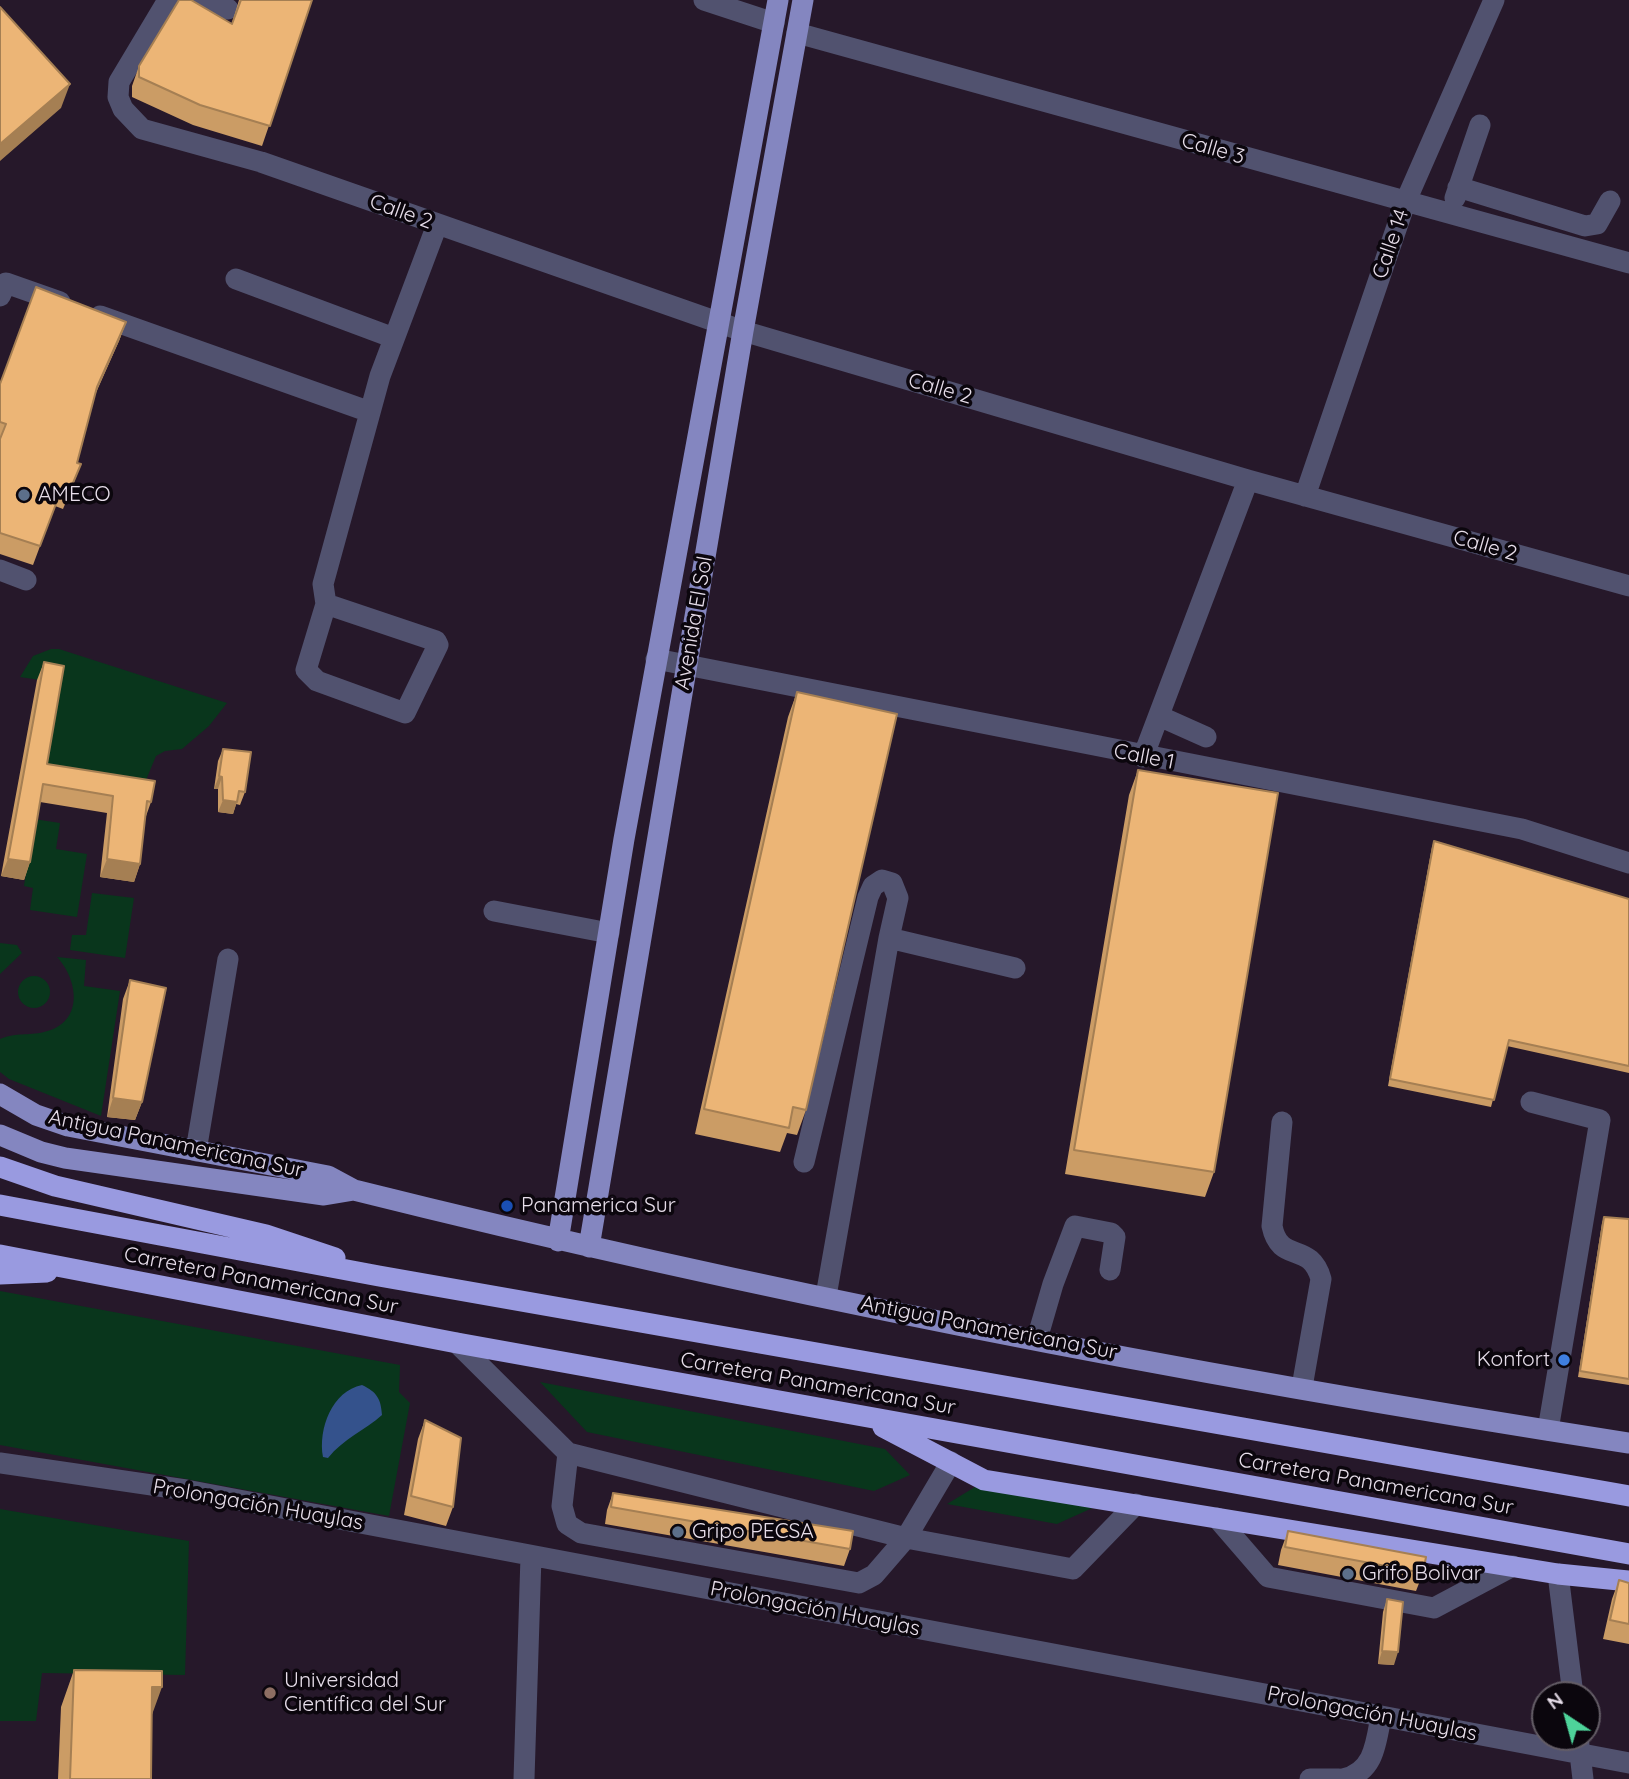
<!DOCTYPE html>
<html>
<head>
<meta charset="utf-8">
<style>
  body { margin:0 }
  #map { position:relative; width:1629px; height:1779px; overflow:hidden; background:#26182a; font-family:Quicksand,sans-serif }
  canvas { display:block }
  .north { position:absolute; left:1531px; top:1681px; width:70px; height:70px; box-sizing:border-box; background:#0b060d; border:2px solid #635c65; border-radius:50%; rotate:324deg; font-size:19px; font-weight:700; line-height:28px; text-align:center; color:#e7deea }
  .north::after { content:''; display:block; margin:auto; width:24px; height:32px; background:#4ed39a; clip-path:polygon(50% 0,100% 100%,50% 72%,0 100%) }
</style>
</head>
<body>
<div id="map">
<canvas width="1629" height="1779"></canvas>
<div class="north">N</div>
</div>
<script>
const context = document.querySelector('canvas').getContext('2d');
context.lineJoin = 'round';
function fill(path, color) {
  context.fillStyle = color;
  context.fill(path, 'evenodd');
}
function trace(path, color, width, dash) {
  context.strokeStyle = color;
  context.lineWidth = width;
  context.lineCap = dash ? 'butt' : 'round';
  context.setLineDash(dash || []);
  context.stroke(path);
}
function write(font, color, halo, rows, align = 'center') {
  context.font = font + ' Quicksand,sans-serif';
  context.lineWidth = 7;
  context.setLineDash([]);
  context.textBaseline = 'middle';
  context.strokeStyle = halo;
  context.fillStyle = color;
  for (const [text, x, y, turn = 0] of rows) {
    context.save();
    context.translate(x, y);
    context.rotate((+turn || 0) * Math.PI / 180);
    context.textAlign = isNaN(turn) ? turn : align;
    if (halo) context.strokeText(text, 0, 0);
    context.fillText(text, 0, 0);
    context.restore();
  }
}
fill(new Path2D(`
  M 51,649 L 59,649 L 227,703 L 209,726 L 182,749 L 165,751 L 156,756 L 146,780 L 42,780 L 59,683 L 20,677 L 33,656 Z
  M 34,819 L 60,823 L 56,849 L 87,854 L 77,917 L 30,910 L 33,888 L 24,886 Z
  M 92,893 L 134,898 L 125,958 L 70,950 L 72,935 L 86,935 Z
  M 0,943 L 17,945 L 22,953 L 0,974 Z
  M 57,957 L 86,960 L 84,986 L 120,991 L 101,1116 L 9,1079 L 0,1072 L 0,1039 C 18,1032 27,1036 44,1032 C 84,1023 79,981 57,957 Z
  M18 992a16 16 0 1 1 32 0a16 16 0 1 1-32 0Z
  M 0,1291 L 400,1365 L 399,1392 L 410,1403 L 389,1516 L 0,1445 Z
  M 540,1382 L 885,1449 L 910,1475 L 874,1491 L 587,1432 Z
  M 975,1487 L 1099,1505 L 1057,1524 L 947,1504 Z
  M 0,1509 L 189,1541 L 185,1675 L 42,1673 L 36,1721 L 0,1721 Z`), '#09361c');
fill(new Path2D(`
  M 362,1385 C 377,1392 381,1399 382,1415 C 365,1430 343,1439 328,1458 L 323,1457 C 318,1429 332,1391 362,1385 Z`), '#34528c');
trace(new Path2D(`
  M 168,0 L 119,82 L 118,97 L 123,109 L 142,129 L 261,162 L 743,331 L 1248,480 L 1629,586
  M 187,0 L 228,9
  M 704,0 L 774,23
  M 797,33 L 1629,263
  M 1458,187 L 1585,226 L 1597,224 L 1610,201
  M 1455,198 L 1480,125
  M 236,279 L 394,338
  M 0,296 L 6,283 L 60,302
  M 100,316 L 370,412
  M 1305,496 L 1405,203 L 1494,0
  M 0,570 L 26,580
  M 326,604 L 436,641 L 438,645 L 405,713 L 317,681 L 306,670 L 326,604 L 323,584 L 380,376 L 437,225
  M 656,659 L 1522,829 L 1629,863
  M 1159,716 L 1206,737
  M 1143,757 L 1248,480
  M 494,911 L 609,933
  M 1531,1102 L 1600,1120 L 1548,1430
  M 1282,1122 L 1272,1226 C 1280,1265 1310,1240 1321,1279 L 1302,1387
  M 196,1151 L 228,959
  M 804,1162 L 868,897 L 873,886 L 882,880 L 892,883 L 898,898 L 889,938
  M 826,1296 L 889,938 L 1015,968
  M 1037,1339 L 1053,1284 L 1075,1226 L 1111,1233 L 1115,1237 L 1110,1270
  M 457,1343 L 568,1453 L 906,1538 L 951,1462
  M 568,1453 L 562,1506 L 567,1524 L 581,1533 L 859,1583 L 874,1575 L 906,1538 L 1073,1569 L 1136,1504
  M 0,1463 L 186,1490 L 1629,1763
  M 1217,1518 L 1268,1577 L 1434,1608 L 1513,1566
  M 1558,1574 L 1573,1695
  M 1578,1737 L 1583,1779
  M 524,1779 L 531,1556
  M 1310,1779 L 1339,1779
  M 1343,1779 C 1374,1772 1376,1744 1381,1716`), '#51526f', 21);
trace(new Path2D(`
  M 0,1094 L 36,1115 L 68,1126 L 328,1176 L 354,1190 C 774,1295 1201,1377 1629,1443
  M 0,1135 L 41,1152 L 65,1158 L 324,1195 L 354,1190
  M 558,1241 L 624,839 L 778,0
  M 589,1247 L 743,331 L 803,0`), '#8486c0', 21);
trace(new Path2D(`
  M 0,1167 L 55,1186 L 266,1235 L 335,1258
  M 0,1205 L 379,1276 L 1629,1496
  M 0,1255 L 457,1343 L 1629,1554
  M 0,1274 L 47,1272
  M 883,1427 L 984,1480 L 1558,1574 L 1629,1581`), '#999ae0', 21);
fill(new Path2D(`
  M 239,0 L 312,0 L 262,146 L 193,125 L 132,97 L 132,86 L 139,66 L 232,23 Z
  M 126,322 L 119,341 L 95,395 L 77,463 L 74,482 L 63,509 L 55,506 L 33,565 L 0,554 L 0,384 Z
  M 44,662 L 47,764 L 151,802 L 145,819 L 140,864 L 134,882 L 100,877 L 107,813 L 40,802 L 30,862 L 24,880 L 1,876 L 37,680 Z
  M 797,692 L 806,1110 L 797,1135 L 787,1133 L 780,1152 L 695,1134 L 788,717 Z
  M 223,749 L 245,792 L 240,805 L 236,804 L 233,814 L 218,812 L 218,789 L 214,789 L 218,761 Z
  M 1138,770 L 1214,1172 L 1205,1197 L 1065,1174 L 1129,795 Z
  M 1434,841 L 1629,899 L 1629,1073 L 1507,1046 L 1491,1107 L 1388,1086 L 1432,847 Z
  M 130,980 L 142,1102 L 135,1120 L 107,1117 L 123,999 Z
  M 1604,1217 L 1629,1219 L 1629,1385 L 1578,1377 L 1602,1223 Z
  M 425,1420 L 453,1507 L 446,1526 L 404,1515 L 418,1439 Z
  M 613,1493 L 850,1549 L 844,1566 L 605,1524 L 607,1510 Z
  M 1288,1531 L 1423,1573 L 1416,1591 L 1278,1565 L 1281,1550 Z
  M 1619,1580 L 1629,1583 L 1629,1644 L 1603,1639 L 1612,1599 Z
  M 1387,1599 L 1394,1665 L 1378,1664 L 1383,1612 Z
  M 74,1670 L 152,1716 L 151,1779 L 58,1779 L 61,1707 Z`), '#cb9c65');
fill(new Path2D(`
  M 70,84 L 61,108 L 0,161 L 0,144 Z
  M 126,322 L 119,341 L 90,405 L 97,387 Z
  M 81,464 L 74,482 L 63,509 L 70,490 Z
  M 219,776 L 222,777 L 218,789 L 214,789 Z
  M 223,800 L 237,802 L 233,814 L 218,812 Z
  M 8,859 L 30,862 L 24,880 L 1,876 Z
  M 107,859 L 140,864 L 134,882 L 100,877 Z
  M 113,1098 L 142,1102 L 135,1120 L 107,1117 Z
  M 1382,1651 L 1398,1652 L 1394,1665 L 1378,1664 Z
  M 152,1687 L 162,1687 L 149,1723 Z`), '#a57f53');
const building = new Path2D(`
  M 179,0 L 191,0 L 232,24 L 241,0 L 312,0 L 270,126 L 200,105 L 139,77 L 139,66 Z
  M 0,7 L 70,84 L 0,144 Z
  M 36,287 L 126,322 L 97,387 L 77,463 L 81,464 L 70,490 L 62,488 L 40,546 L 0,533 L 0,439 L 6,424 L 0,422 L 0,384 Z
  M 44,662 L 64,666 L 47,764 L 155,781 L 151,802 L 147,801 L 140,864 L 107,859 L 113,796 L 43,784 L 30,862 L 8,859 Z
  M 797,692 L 897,714 L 806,1110 L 793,1107 L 789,1128 L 704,1109 Z
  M 223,749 L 251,752 L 245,792 L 239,791 L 237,802 L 223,800 L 222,777 L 219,776 Z
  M 1138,770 L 1278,793 L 1214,1172 L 1074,1150 Z
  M 1434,841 L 1629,899 L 1629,1066 L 1509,1040 L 1494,1100 L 1390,1079 Z
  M 130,980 L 166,988 L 142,1102 L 113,1098 Z
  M 1604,1217 L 1629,1219 L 1629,1379 L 1580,1371 Z
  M 425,1420 L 461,1438 L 453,1507 L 411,1496 Z
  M 613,1493 L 853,1531 L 850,1549 L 611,1507 Z
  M 1288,1531 L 1426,1557 L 1423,1573 L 1285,1547 Z
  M 1619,1580 L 1629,1583 L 1629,1624 L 1610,1620 Z
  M 1387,1599 L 1403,1602 L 1398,1652 L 1382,1651 Z
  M 74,1670 L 162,1671 L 162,1687 L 152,1687 L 151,1779 L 70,1779 Z`);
fill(building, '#ecb576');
trace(building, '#a57f53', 2);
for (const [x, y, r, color] of [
  [24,495,7,"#5c6f8a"],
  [507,1206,7,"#1a4fb4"],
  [1564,1360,7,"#3f7fe0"],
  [678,1532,7,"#5c6f8a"],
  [1348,1574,7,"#5c6f8a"],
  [270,1693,7,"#8d6e63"]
]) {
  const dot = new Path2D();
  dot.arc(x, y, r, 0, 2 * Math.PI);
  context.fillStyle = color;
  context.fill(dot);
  trace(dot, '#0b060d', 2.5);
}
write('21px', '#e7deea', '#0b060d', [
  ["Calle 3",1213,149,16],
  ["Calle 2",401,212,20],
  ["Calle 14",1391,244,-71],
  ["Calle 2",940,389,16],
  ["Calle 2",1485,546,16],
  ["Avenida El Sol",694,623,-80],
  ["Calle 1",1144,757,11],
  ["Antigua Panamericana Sur",176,1144,12],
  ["Carretera Panamericana Sur",261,1281,11],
  ["Antigua Panamericana Sur",989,1328,11],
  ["Carretera Panamericana Sur",818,1384,10],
  ["Carretera Panamericana Sur",1376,1484,10],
  ["Prolongación Huaylas",258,1505,10],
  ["Prolongación Huaylas",815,1609,11],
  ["Prolongación Huaylas",1372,1714,11]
]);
write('21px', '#e7deea', '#0b060d', [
  ["AMECO",38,495],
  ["Panamerica Sur",521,1206],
  ["Konfort",1550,1360,"right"],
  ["Gripo PECSA",692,1532],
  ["Grifo Bolivar",1362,1574],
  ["Universidad",284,1681],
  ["Científica del Sur",284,1705]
], 'left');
</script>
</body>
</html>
